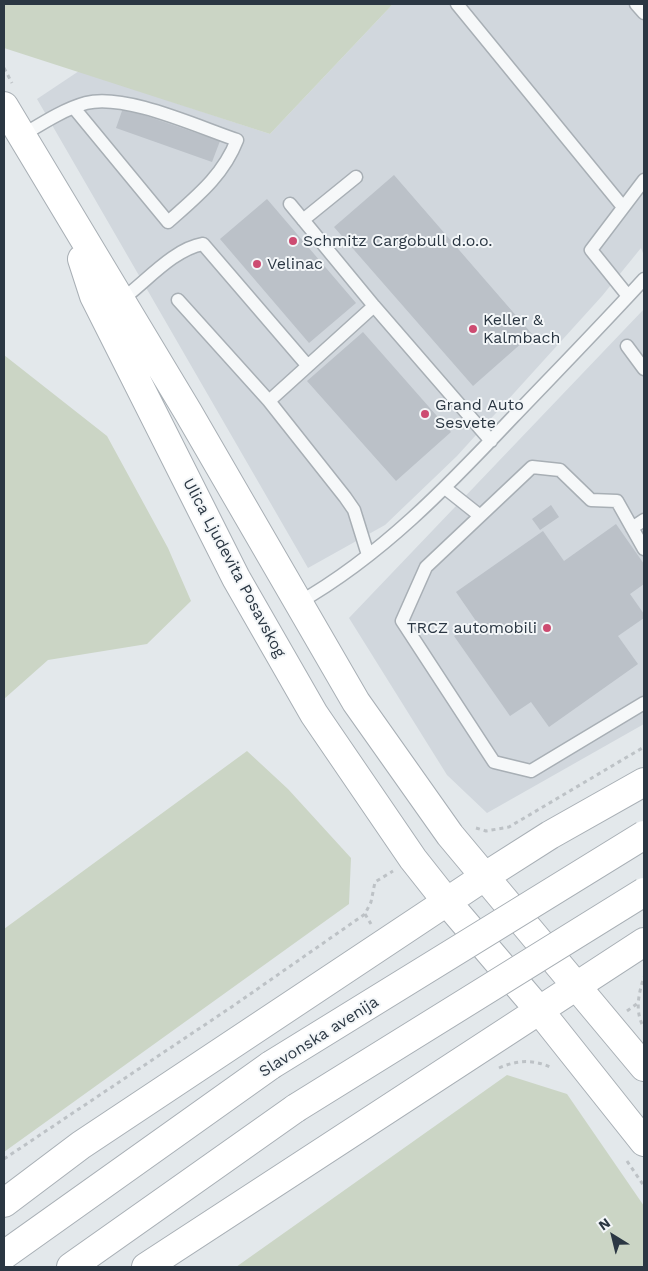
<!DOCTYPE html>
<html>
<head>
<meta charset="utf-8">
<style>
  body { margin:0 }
  #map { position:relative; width:648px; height:1271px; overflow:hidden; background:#e3e8eb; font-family:"Work Sans",sans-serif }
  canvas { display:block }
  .frame { position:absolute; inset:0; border:5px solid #2b3743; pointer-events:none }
  .north { position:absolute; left:588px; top:1211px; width:50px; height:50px; -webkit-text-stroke:4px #f3f6f8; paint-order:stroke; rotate:324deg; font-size:14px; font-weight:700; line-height:20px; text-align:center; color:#2b3743 }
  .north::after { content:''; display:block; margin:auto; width:18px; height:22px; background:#2b3743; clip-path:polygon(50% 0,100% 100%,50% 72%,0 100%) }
</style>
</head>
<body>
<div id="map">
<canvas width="648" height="1271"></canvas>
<div class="frame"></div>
<div class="north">N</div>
</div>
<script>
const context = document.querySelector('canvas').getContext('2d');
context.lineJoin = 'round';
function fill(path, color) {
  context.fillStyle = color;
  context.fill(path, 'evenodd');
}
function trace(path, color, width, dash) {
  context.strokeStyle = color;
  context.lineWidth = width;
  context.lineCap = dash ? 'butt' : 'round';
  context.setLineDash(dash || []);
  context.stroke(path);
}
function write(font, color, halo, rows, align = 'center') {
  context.font = font + ' "Work Sans",sans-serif';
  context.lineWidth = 4;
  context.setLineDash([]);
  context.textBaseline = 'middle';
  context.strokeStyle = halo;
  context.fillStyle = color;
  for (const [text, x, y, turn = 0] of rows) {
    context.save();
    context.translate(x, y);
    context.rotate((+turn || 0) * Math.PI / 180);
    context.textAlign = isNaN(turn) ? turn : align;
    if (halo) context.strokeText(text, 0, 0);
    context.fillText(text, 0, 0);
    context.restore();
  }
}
fill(new Path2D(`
  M 393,4 L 644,4 L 644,256 L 641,248 L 602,296 L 457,456 L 385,525 L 308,568 L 37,99 L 79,71 L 270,134 Z
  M 644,309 L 644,724 L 487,813 L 447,775 L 349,618 Z`), '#d1d7dd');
fill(new Path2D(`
  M 4,4 L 393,4 L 270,134 L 4,48 Z
  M 4,355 L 107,436 L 168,548 L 191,601 L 147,644 L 48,660 L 4,699 Z
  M 247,751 L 288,789 L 351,858 L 349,904 L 4,1152 L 4,929 Z
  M 507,1075 L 567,1094 L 644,1206 L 644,1267 L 236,1267 Z`), '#cbd5c5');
fill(new Path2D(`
  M 123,108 L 220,141 L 212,162 L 116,128 Z
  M 394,175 L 532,334 L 473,386 L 334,227 Z
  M 267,199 L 356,303 L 309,343 L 220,239 Z
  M 363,332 L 451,432 L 396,481 L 307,381 Z
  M 551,505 L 559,517 L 540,530 L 532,519 Z
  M 616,524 L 644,564 L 644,584 L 630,594 L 644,614 L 644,618 L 618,636 L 638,664 L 549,727 L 531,702 L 510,716 L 454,636 L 476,621 L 456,592 L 543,531 L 564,561 Z`), '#bbc1c8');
const service = new Path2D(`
  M 457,4 L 623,207
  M 636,4 L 644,13
  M 21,136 C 41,124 64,109 86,103 C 125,93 198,127 237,140 C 223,176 196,197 168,222 L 74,108
  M 290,204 L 374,306 L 491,441
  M 303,220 L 356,177
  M 628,296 L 591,250 L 644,180
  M 178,300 L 269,401 L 345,497 L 354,510 L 368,555
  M 120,301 C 145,283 173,249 203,244 L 307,365
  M 627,346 L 644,369
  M 269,401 L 374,306
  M 445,488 L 479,515
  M 632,528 L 644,520
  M 644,549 L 617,501 L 591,500 L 560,470 L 532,467 L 426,567 L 402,621 L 494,762 L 531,771 L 644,703
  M 298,603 C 381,556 448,486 513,417 C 557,371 601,326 644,279`);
const secondary = new Path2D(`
  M 4,106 L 188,412 L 356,702 L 450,835 L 644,1067
  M 82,259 L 94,296 L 236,578 L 314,714 L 413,859 L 447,902 L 539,1010 L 644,1142
  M 4,1203 L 81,1145 L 484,877 L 550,835 L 644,782
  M 4,1255 L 271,1065
  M 71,1267 L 296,1108
  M 146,1267 L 644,942`);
trace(service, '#a8afb5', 15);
trace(secondary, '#a8afb5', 30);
trace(new Path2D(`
  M 4,68 L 12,83
  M 476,828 L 486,831 L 509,827 L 644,747
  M 365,914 L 371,924
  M 627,1011 L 638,1003
  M 642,1024 C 635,1009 639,992 644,977
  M 499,1068 C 517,1060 534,1059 552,1068
  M 4,1159 L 233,1006 L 365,914 L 371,902 L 375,882 L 393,871
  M 627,1161 L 644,1186`), '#bdc2c6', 3, [4, 4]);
trace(service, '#f6f8f9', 12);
trace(secondary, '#fff', 28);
const secondaryBridge = new Path2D(`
  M 271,1065 L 644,835
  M 296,1108 L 644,892`);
trace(secondaryBridge, '#a8afb5', 30, []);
trace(secondaryBridge, '#fff', 28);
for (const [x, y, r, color] of [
  [293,241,5,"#cd4b71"],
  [257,264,5,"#cd4b71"],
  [473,329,5,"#cd4b71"],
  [425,414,5,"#cd4b71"],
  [547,628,5,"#cd4b71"]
]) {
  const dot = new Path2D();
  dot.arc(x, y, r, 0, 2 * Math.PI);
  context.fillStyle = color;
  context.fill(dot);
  trace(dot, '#f3f6f8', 2);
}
write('16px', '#2b3743', '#f3f6f8', [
  ["Schmitz Cargobull d.o.o.",303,241],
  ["Velinac",267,264],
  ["Keller &",483,320],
  ["Kalmbach",483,338],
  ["Grand Auto",435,405],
  ["Sesvete",435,423],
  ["TRCZ automobili",537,628,"right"]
], 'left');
write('16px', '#2b3743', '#f3f6f8', [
  ["Ulica Ljudevita Posavskog",234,568,62],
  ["Slavonska avenija",319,1037,-32]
]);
</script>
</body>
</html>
